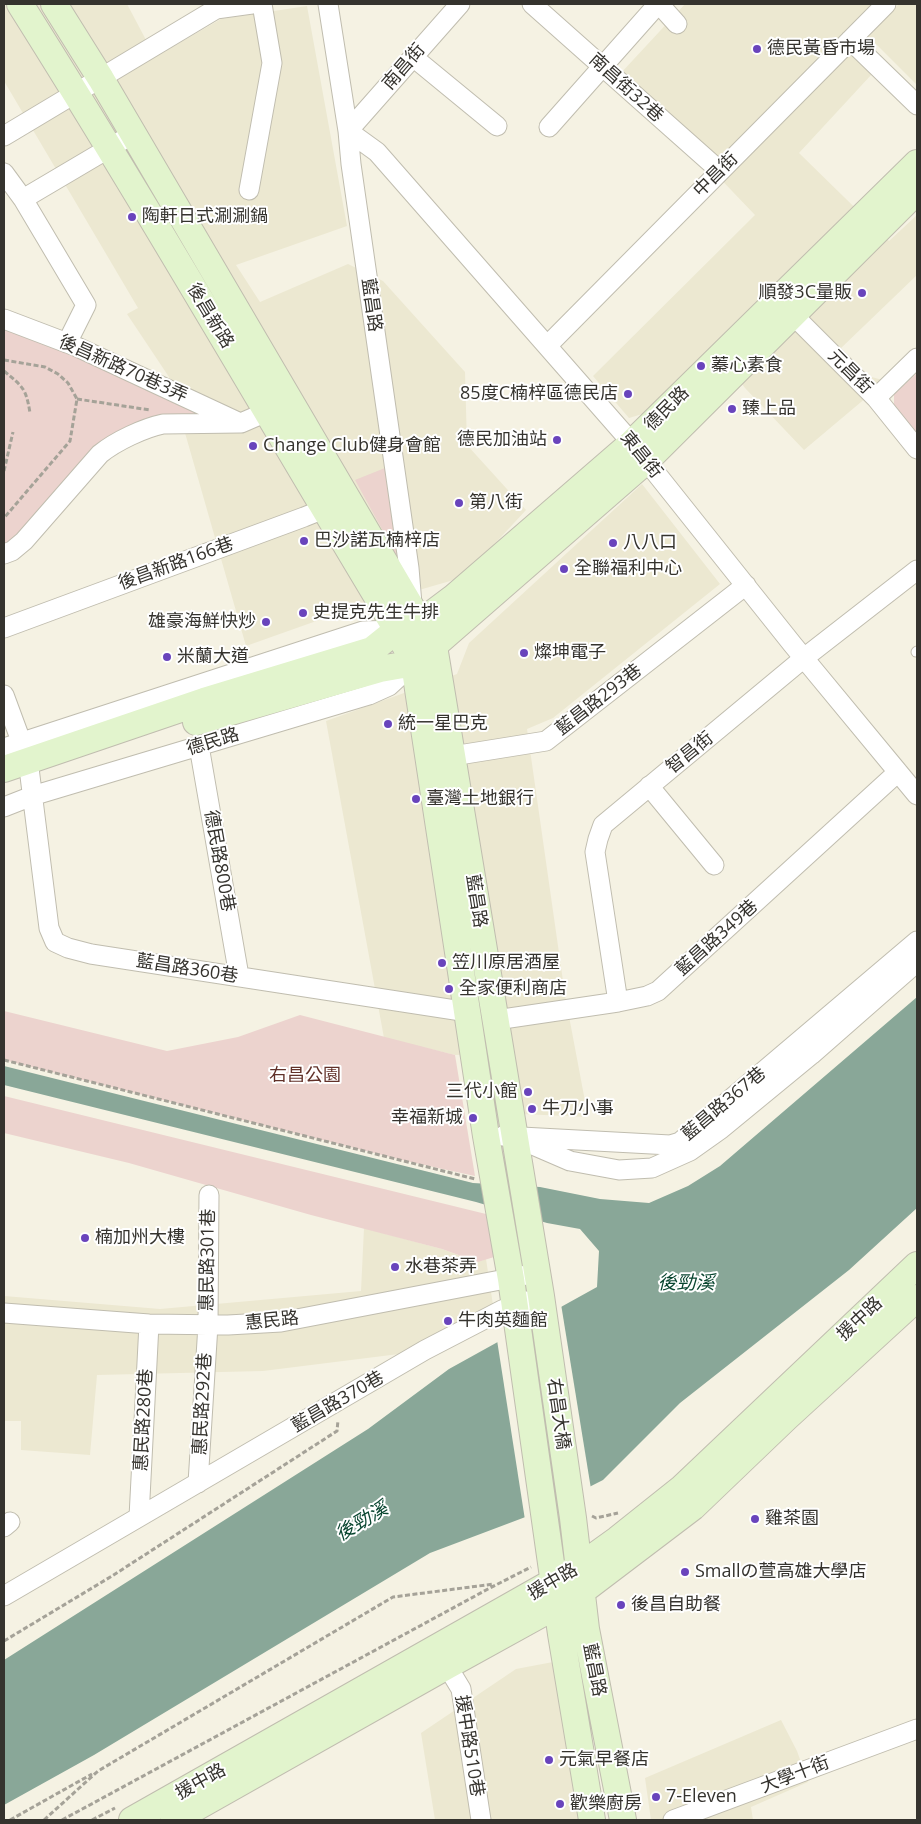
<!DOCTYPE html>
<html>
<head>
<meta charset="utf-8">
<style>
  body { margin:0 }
  #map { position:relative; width:921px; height:1824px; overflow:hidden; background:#f5f2e3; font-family:"Open Sans",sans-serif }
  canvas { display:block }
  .frame { position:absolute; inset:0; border:5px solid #35332e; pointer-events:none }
</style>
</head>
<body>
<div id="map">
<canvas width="921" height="1824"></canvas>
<div class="frame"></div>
</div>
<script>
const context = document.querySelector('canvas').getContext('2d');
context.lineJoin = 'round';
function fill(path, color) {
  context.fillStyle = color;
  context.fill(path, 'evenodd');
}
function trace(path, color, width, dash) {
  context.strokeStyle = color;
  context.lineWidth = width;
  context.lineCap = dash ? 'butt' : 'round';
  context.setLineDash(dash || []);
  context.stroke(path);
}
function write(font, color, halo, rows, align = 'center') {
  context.font = font + ' "Open Sans","Noto Sans TC","Noto Sans JP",sans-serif';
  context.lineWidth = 4;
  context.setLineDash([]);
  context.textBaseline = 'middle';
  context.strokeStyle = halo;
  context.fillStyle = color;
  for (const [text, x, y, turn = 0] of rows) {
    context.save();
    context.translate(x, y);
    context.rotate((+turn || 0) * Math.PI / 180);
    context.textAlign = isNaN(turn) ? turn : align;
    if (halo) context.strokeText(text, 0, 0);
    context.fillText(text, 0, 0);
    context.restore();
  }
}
fill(new Path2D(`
  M 4,4 L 127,4 L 155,57 L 221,19 L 307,6 L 347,226 L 236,265 L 260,302 L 348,264 L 383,281 L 465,372 L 467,445 L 526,510 L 464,577 L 336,614 L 246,646 L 169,377 L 127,314 L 138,308 L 4,81 Z
  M 685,4 L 868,4 L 873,8 L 838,43 L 872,74 L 799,153 L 889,241 L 917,215 L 917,275 L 839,350 L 861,374 L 886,381 L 804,450 L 745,388 L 715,348 L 649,412 L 629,418 L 593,376 L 755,215 L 620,74 Z
  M 899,4 L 917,4 L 917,85 L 867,35 Z
  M 642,484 L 720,584 L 553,718 L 527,729 L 565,995 L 588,1117 L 522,1114 L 512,1053 L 455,1055 L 384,1038 L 326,721 L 457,674 L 469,643 Z
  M 364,1228 L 442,1249 L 478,1262 L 486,1259 L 493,1305 L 415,1352 L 263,1371 L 97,1375 L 90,1455 L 21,1450 L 21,1421 L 4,1421 L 4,1296 L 160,1309 L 361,1291 Z
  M 553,1662 L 579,1820 L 435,1820 L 421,1733 L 516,1669 Z
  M 781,1720 L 797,1751 L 808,1782 L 751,1807 L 753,1820 L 651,1820 L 645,1778 Z`), '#ece8d1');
fill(new Path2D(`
  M 4,325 L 68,349 L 223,426 L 149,435 L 105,455 L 4,555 Z
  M 917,373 L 917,435 L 894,405 L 894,394 Z
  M 385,468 L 400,562 L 355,480 Z
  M 4,1011 L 167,1051 L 238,1037 L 300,1015 L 455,1055 L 475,1176 L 406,1161 L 4,1060 Z
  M 4,1096 L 486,1214 L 494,1257 L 478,1262 L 442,1249 L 311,1215 L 129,1163 L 4,1133 Z`), '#ecd3ce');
fill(new Path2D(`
  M 917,997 L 917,1208 L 849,1270 L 680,1403 L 603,1480 L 544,1510 L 430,1553 L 94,1755 L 4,1805 L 4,1660 L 368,1429 L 449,1369 L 597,1287 L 599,1251 L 580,1229 L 547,1223 L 476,1202 L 4,1085 L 4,1066 L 473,1183 L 540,1187 L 600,1199 L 649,1203 L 688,1186 L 720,1166 Z`), '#89a798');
fill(new Path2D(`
  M 561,1304 L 591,1489 L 545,1512 L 525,1520 L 497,1340 Z`), '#f5f2e3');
const lane = new Path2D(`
  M 916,652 L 917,651`);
const street = new Path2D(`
  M 328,4 L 348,131 L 351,164 L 409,568 L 412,604
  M 532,4 L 720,171
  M 659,4 L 677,24
  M 850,40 L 917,105
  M 413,57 L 497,126
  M 549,127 L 658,4
  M 348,131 L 377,152 L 632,443 L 793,645 L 917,795
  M 348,131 L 460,4
  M 4,136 L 216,9 L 252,4
  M 4,173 L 23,199 L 86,305 L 67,343
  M 249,190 L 272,63 L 262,4
  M 23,199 L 133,134
  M 784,306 L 876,398 L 917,449
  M 4,319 L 75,346 L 236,421
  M 547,346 L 886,4
  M 876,398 L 917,358
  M 4,554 L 12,551 L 24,541 L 100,454 C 116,441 144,428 163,424 L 241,423 L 278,407
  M 4,628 L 304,517 L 324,509 L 334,503
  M 4,695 L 28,760 L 49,928 L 55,942 L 68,948 L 91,954 L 468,1012
  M 199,746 L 239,976
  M 4,748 L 363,631 L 397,630
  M 440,758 L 546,741 L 746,585
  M 649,786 L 714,865
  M 4,807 L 32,796 L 369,695 L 389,686 L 414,663
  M 618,1002 L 595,852 L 598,839 L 603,825 L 804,658 L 917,570
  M 496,1020 L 618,1002 L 647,996 L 658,991 L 898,772
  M 503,1136 L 670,1145 L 680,1142 L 917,941
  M 526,1142 L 570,1161 L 619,1170 L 652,1168 L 690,1151 L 721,1129 L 811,1055 L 917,962
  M 4,1313 L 149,1324 L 228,1325 L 281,1322 L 537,1273
  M 198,1483 L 208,1325 L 209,1195
  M 139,1517 L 149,1324
  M 4,1527 L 10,1522
  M 4,1596 L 425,1350 L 502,1310 L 526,1301
  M 441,1656 L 461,1689 L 481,1820
  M 673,1820 L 917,1729`);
const secondary = new Path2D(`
  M 20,4 C 150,210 271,421 397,630 L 414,663 L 486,1136 L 511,1279 L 561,1634 L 592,1820
  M 54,4 L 101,79 L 434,646 L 541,1296 L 573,1518 L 586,1629 L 623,1820
  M 196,722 L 380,669 L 414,663 L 646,461 L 917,191
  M 4,769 L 204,701 L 372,650 L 397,630 L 421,622 L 453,598 L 632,443 L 917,163
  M 132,1820 L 579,1567 L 618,1539 L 682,1488 L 917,1265
  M 174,1820 L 447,1666 L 581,1592 L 693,1507 L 786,1418 L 917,1298`);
trace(lane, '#c0bdaf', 11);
trace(street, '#c0bdaf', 21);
trace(secondary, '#c0bdaf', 28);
trace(new Path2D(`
  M 4,360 L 45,367 L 58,374 L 68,383 L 77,399 L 70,441 L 4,518
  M 4,371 C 23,387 26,388 30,413
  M 77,399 L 150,410
  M 4,414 L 5,414
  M 4,471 L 13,432
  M 4,1060 L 475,1179
  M 592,1516 L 596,1518 L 618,1513
  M 4,1641 L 112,1576 L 337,1431 L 338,1420
  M 10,1820 L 92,1774
  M 44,1820 L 98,1771 L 393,1597 L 494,1584
  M 62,1820 L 488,1589 L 531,1567
  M 92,1820 L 115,1808`), '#a5a298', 3, [5, 2.5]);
trace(lane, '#fff', 9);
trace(street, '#fff', 19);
trace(secondary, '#e2f4cd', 26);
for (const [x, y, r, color] of [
  [757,49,5,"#6944bc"],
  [132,217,5,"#6944bc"],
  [862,293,5,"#6944bc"],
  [701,366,5,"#6944bc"],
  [628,394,5,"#6944bc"],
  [732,409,5,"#6944bc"],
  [557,440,5,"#6944bc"],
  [253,446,5,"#6944bc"],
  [459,503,5,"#6944bc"],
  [304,541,5,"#6944bc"],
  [613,543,5,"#6944bc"],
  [564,569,5,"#6944bc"],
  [303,613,5,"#6944bc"],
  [266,622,5,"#6944bc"],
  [524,653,5,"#6944bc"],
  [167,657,5,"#6944bc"],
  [388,724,5,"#6944bc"],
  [416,799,5,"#6944bc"],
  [442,963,5,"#6944bc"],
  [449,989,5,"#6944bc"],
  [528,1092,5,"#6944bc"],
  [532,1109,5,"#6944bc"],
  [473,1118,5,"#6944bc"],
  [85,1238,5,"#6944bc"],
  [395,1267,5,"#6944bc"],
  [448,1321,5,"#6944bc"],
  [755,1519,5,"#6944bc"],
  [685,1572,5,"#6944bc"],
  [621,1605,5,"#6944bc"],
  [549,1760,5,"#6944bc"],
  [656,1797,5,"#6944bc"],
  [560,1804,5,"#6944bc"]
]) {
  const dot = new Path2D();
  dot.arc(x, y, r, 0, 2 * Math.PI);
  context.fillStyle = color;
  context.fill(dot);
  trace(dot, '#fff', 2);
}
write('18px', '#35332e', '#fff', [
  ["德民黃昏市場",767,49],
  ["陶軒日式涮涮鍋",142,217],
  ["順發3C量販",852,293,"right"],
  ["蓁心素食",711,366],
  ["85度C楠梓區德民店",618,394,"right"],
  ["臻上品",742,409],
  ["德民加油站",547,440,"right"],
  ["Change Club健身會館",263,446],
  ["第八街",469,503],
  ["巴沙諾瓦楠梓店",314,541],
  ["八八口",623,543],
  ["全聯福利中心",574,569],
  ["史提克先生牛排",313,613],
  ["雄豪海鮮快炒",256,622,"right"],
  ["燦坤電子",534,653],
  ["米蘭大道",177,657],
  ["統一星巴克",398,724],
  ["臺灣土地銀行",426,799],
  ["笠川原居酒屋",452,963],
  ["全家便利商店",459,989],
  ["三代小館",518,1092,"right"],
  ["牛刀小事",542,1109],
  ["幸福新城",463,1118,"right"],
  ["楠加州大樓",95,1238],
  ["水巷茶弄",405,1267],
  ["牛肉英麵館",458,1321],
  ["雞茶園",765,1519],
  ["Smallの萱高雄大學店",695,1572],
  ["後昌自助餐",631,1605],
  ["元氣早餐店",559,1760],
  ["7-Eleven",666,1797],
  ["歡樂廚房",570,1804]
], 'left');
write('18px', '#35332e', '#fff', [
  ["南昌街",404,67,-49],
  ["南昌街32巷",626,88,42],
  ["中昌街",716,175,-45],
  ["藍昌路",371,305,82],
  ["後昌新路",210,316,59],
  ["後昌新路70巷3弄",123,369,24],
  ["元昌街",850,372,45],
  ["德民路",667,409,-45],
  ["東昌街",641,455,51],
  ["後昌新路166巷",176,564,-20],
  ["藍昌路293巷",599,700,-38],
  ["德民路",213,742,-17],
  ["智昌街",690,753,-39],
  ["德民路800巷",219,861,80],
  ["藍昌路",476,901,81],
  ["藍昌路349巷",717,938,-42],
  ["藍昌路360巷",187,969,9],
  ["藍昌路367巷",724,1104,-40],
  ["惠民路301巷",208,1260,-89],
  ["援中路",860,1319,-43],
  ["惠民路",272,1321,-6],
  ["藍昌路370巷",338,1402,-30],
  ["惠民路292巷",203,1404,-87],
  ["右昌大橋",558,1414,82],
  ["惠民路280巷",144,1420,-87],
  ["援中路",553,1582,-30],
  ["藍昌路",594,1670,79],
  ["援中路510巷",469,1746,81],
  ["大學十街",795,1775,-21],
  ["援中路",201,1782,-29]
]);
write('18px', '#613129', '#fff', [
  ["右昌公園",305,1076]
]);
write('italic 19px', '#094630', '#fff', [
  ["後勁溪",686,1284],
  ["後勁溪",362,1522,-31]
]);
</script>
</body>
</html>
